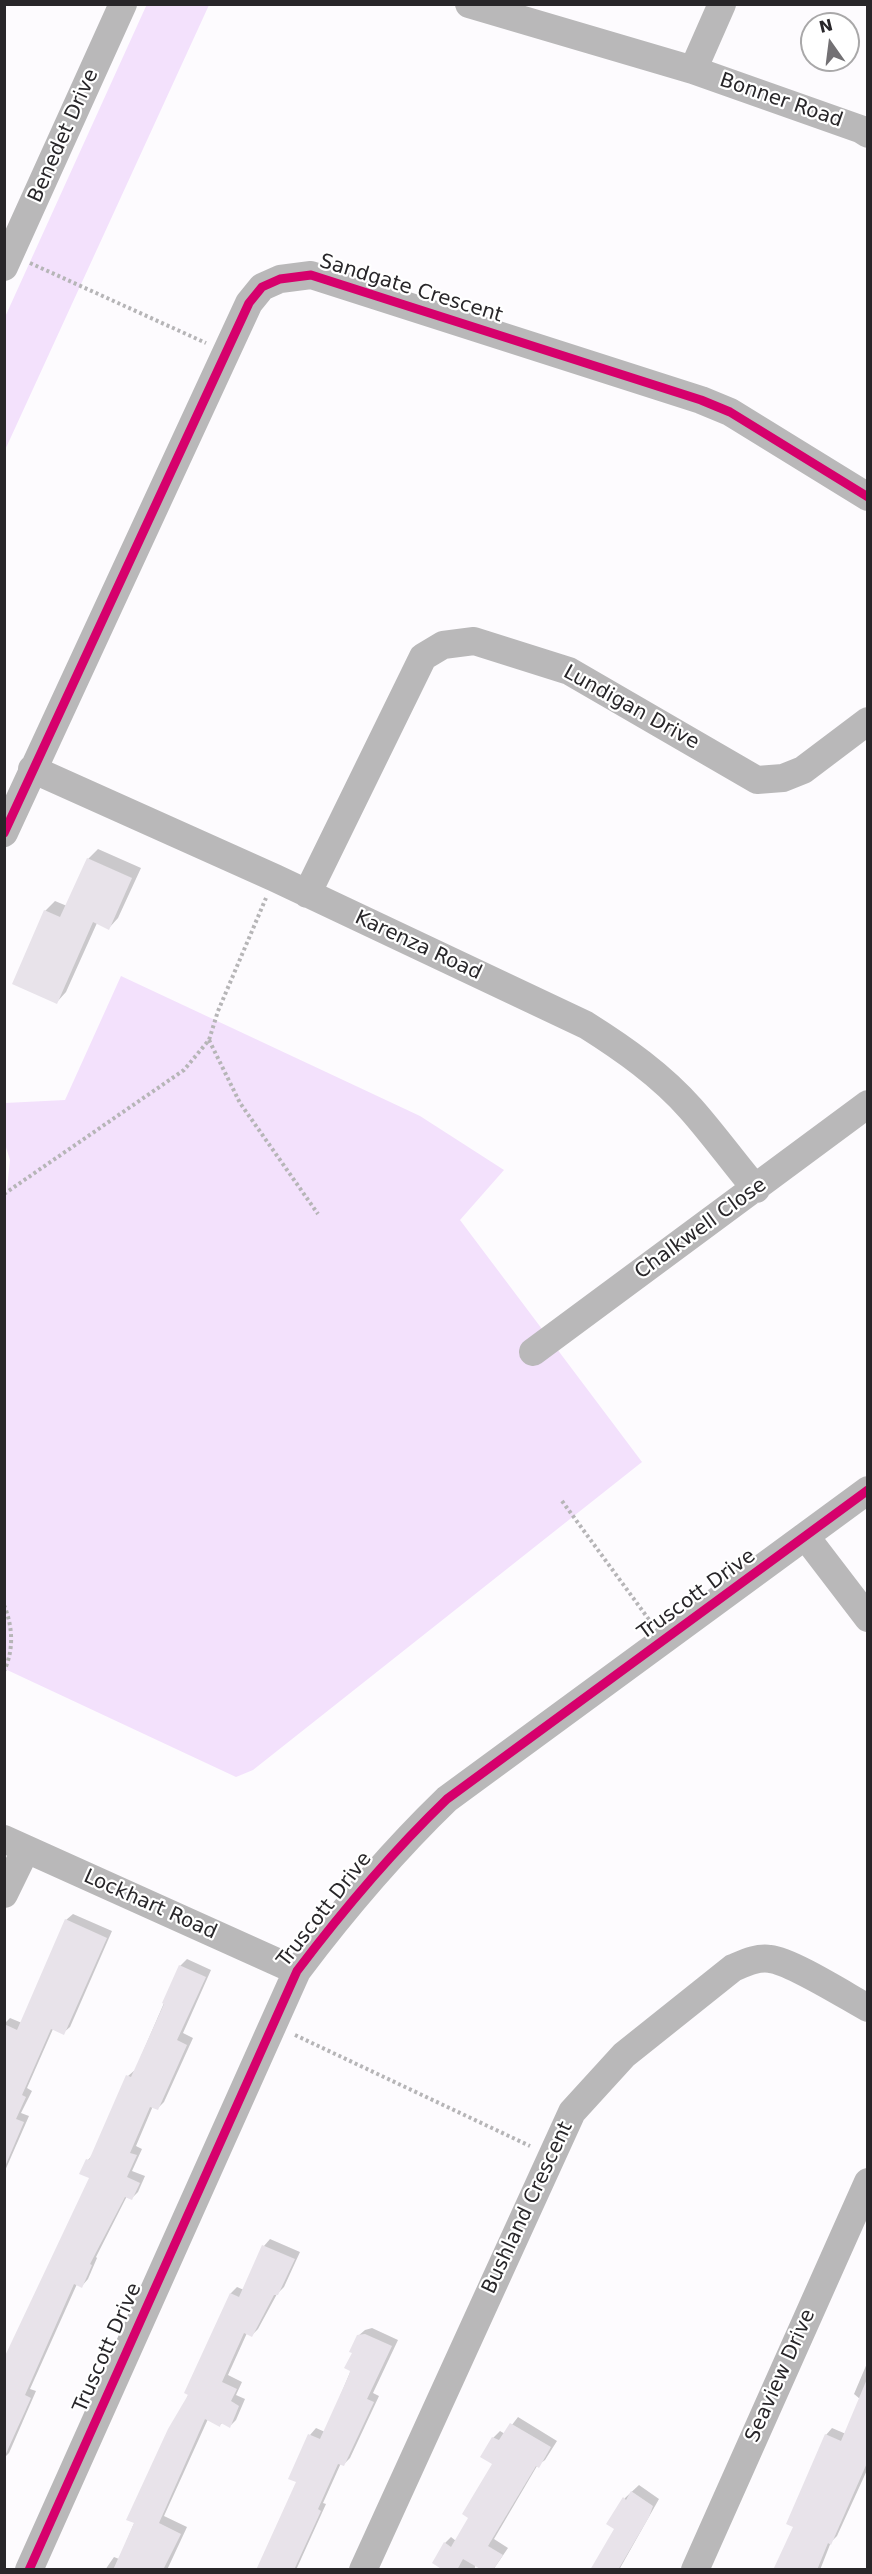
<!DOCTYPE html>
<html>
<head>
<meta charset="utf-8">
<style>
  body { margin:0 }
  #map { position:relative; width:872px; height:2574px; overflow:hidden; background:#fdfbfe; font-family:"DejaVu Sans",sans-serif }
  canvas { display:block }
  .frame { position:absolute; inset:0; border:6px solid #282629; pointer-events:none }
  .north { position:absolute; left:800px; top:12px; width:60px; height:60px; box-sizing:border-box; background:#fff; border:2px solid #a9a8a9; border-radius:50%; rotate:346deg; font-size:16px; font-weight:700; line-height:24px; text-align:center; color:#282629 }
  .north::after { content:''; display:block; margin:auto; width:21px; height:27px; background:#737174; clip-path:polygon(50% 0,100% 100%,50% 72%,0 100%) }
</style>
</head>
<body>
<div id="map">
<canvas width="872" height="2574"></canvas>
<div class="frame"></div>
<div class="north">N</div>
</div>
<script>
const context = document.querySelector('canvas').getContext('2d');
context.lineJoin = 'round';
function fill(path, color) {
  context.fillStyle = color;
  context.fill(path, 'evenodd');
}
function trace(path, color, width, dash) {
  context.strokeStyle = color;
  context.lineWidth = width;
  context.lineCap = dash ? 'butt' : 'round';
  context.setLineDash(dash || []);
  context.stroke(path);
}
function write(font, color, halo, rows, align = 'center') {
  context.font = font + ' "DejaVu Sans",sans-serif';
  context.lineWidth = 4.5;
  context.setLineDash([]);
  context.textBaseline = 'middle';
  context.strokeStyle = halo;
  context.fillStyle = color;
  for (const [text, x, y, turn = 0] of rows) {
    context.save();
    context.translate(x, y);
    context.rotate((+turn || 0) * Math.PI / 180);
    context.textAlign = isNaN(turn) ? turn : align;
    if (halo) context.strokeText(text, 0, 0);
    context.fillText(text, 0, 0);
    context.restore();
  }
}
fill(new Path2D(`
  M 147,4 L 209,5 L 5,450 L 5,317 Z
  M 121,976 L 420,1116 L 504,1170 L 460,1220 L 642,1462 L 253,1770 L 236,1777 L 5,1669 L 4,1215 L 10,1160 L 5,1144 L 5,1103 L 65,1100 Z`), '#f3e1fc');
fill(new Path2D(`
  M 98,849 L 141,868 L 118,918 L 109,928 L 97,923 L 66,992 L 57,1002 L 45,911 L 55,901 L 67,906 L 88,859 Z
  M 73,1914 L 112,1931 L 70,2027 L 63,2033 L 53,2029 L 27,2088 L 32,2091 L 21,2113 L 29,2116 L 4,2173 L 4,2024 L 10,2018 L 22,2023 L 66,1920 Z
  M 187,1959 L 211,1970 L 183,2033 L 193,2038 L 164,2102 L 158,2108 L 153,2106 L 136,2146 L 142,2149 L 132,2171 L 145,2176 L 138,2192 L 132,2198 L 127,2196 L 96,2257 L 97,2258 L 88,2279 L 82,2286 L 77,2284 L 30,2389 L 36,2391 L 9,2453 L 4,2458 L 6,2357 L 91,2177 L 88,2160 L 93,2154 L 128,2076 L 135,2070 L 180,1966 Z
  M 270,2239 L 300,2252 L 284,2287 L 277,2294 L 258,2329 L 252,2335 L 247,2333 L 228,2375 L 242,2382 L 236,2395 L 245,2399 L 236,2420 L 230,2426 L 223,2422 L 220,2425 L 208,2419 L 164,2516 L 187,2527 L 167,2570 L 105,2570 L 114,2557 L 119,2559 L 231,2293 L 237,2287 L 244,2290 L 264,2246 Z
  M 372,2328 L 398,2340 L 373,2393 L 379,2396 L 350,2458 L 344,2464 L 341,2463 L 323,2503 L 326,2504 L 296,2570 L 258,2570 L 298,2482 L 310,2435 L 316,2428 L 325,2432 L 351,2370 L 358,2336 L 365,2330 Z
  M 868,2361 L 868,2468 L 837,2536 L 831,2542 L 820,2570 L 774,2570 L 795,2526 L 826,2435 L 832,2428 L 846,2434 L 860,2399 L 854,2394 Z
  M 518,2417 L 557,2441 L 545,2460 L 537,2466 L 494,2539 L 508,2548 L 493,2570 L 476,2564 L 474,2570 L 445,2570 L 445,2543 L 451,2537 L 456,2541 L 470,2517 L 494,2464 L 493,2438 L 500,2431 L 505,2434 Z
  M 639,2485 L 659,2499 L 619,2570 L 591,2570 L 616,2529 L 608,2524 L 625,2498 Z`), '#0003');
fill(new Path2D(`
  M 87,858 L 132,878 L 109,930 L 93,922 L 57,1004 L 12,984 L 44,910 L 60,917 Z
  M 65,1919 L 107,1938 L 64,2035 L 51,2029 L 22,2095 L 26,2097 L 16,2119 L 24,2122 L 4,2169 L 4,2024 L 17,2030 Z
  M 179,1965 L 206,1977 L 177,2040 L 187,2045 L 158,2110 L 150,2107 L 130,2153 L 137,2155 L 127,2177 L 140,2183 L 132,2200 L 125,2197 L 90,2264 L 92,2265 L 82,2288 L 74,2284 L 25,2395 L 31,2398 L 4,2458 L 4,2358 L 89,2178 L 79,2174 L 86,2159 L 89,2160 L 126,2075 L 131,2077 L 164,2004 L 162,2003 Z
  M 262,2245 L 295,2259 L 278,2295 L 274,2295 L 252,2337 L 244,2333 L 222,2382 L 237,2389 L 231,2401 L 239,2406 L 230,2428 L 221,2423 L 220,2427 L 205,2419 L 159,2523 L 181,2534 L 163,2570 L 113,2570 L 134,2523 L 126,2520 L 168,2429 L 188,2395 L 184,2393 L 230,2293 L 239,2297 Z
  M 365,2334 L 392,2346 L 367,2399 L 374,2402 L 344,2466 L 338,2464 L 318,2509 L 321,2511 L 294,2570 L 256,2570 L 296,2482 L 288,2479 L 308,2434 L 320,2439 L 349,2375 L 350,2371 L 344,2368 L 352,2353 L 349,2352 L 357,2335 Z
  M 867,2379 L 867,2463 L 831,2545 L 828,2543 L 817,2570 L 773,2570 L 793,2527 L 786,2524 L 825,2434 L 841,2441 Z
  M 510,2423 L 551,2447 L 539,2468 L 536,2466 L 488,2546 L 503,2555 L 493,2570 L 482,2570 L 463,2559 L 457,2570 L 443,2570 L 432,2563 L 444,2542 L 451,2547 L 468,2518 L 462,2514 L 492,2464 L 480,2457 L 492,2437 L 499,2440 Z
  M 631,2491 L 653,2506 L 649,2517 L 618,2570 L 590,2570 L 614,2529 L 606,2524 L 623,2497 L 626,2500 Z`), '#e8e3ea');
trace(new Path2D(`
  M 30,263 L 206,343
  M 209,1040 L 240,1103 L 318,1214
  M 4,1194 L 184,1070 L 209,1040 L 218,1011 L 266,898
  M 562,1501 L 650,1621
  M 4,1605 C 13,1627 14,1650 4,1671
  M 295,2035 L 530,2146`), '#b6b5b7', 4, [3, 3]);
trace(new Path2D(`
  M 469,4 L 693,70 L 860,129 L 868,134
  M 693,70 L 722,4
  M 4,267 L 123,4
  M 32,769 L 275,878 L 586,1025 C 624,1049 661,1075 691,1109 C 714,1135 734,1163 756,1189
  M 4,833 L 249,303 L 262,287 L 280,279 L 311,275 L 701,400 L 730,412 L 868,497
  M 307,894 L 423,657 L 443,645 L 474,641 L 569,671 L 757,780 L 783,778 L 803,770 L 868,721
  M 533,1352 L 868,1104
  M 806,1537 L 868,1618
  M 4,1839 L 297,1971
  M 4,1894 L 26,1849
  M 29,2570 L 297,1971 C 343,1910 391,1853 447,1799 L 868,1490
  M 363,2570 L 572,2112 L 624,2055 L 733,1968 C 745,1963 757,1957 770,1959 C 791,1961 846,1996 868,2008
  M 695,2570 L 868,2182`), '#b9b8b9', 28);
trace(new Path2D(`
  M 4,833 L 249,303 L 262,287 L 280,279 L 311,275 L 701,400 L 730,412 L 868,497
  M 29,2570 L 297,1971 C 343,1910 391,1853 447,1799 L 868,1490`), '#d6006c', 9);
write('20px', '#282629', '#fff', [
  ["Bonner Road",781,101,19],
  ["Benedet Drive",64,136,-66],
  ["Sandgate Crescent",411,289,17],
  ["Lundigan Drive",631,708,29],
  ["Karenza Road",418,946,25],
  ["Chalkwell Close",701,1229,-36],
  ["Truscott Drive",697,1595,-36],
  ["Lockhart Road",150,1905,24],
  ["Truscott Drive",325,1910,-52],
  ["Bushland Crescent",528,2208,-65],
  ["Truscott Drive",108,2348,-66],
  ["Seaview Drive",781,2376,-66]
]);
</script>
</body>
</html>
